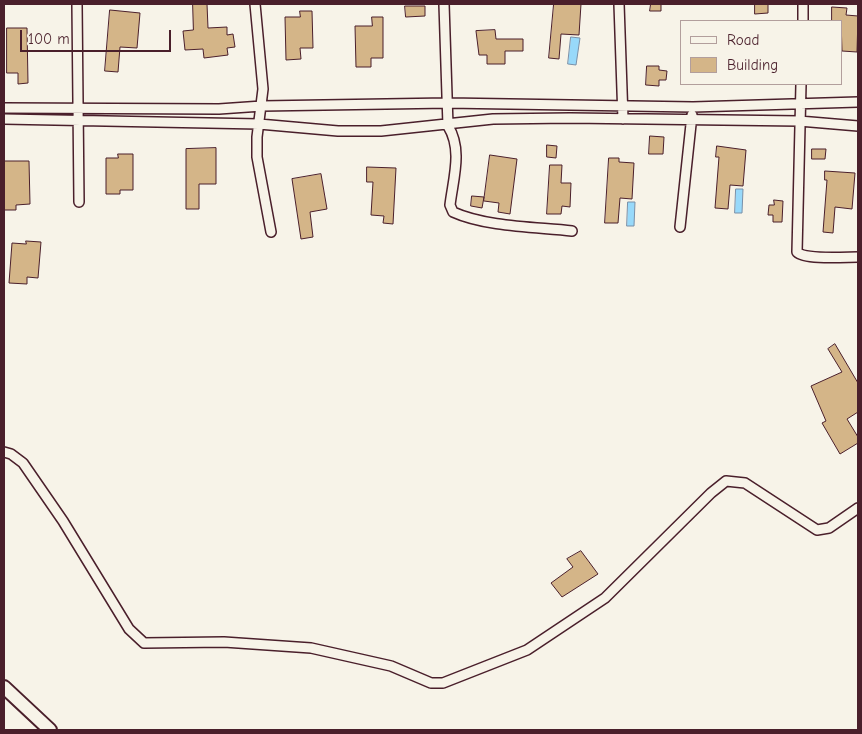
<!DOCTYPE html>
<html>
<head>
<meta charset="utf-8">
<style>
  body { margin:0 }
  #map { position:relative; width:862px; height:734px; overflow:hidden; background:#f7f3e8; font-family:"Comic Neue",sans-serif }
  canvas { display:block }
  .frame { position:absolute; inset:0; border:5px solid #4a1f2b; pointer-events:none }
  .legend { position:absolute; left:680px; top:20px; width:162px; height:65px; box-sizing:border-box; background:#f7f3e8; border:1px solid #b29e9c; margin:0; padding:6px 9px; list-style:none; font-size:15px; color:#4a1f2b }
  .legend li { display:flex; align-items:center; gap:10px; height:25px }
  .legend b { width:25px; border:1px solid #b29e9c }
  .scale { position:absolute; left:20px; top:30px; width:151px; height:22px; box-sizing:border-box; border:2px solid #4a1f2b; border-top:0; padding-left:6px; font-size:15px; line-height:18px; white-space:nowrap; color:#4a1f2b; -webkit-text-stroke:4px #f7f3e8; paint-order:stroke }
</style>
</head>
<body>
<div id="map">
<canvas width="862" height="734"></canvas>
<div class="frame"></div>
<ul class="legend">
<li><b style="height:6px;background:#f7f3e8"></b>Road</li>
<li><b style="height:14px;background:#d4b588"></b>Building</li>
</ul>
<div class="scale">100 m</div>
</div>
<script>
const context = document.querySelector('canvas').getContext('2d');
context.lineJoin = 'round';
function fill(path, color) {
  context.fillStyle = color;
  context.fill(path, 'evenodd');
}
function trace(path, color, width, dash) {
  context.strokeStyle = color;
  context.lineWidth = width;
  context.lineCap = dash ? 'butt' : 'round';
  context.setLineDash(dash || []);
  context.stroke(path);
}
const water = new Path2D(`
  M 571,37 L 580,38 L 576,65 L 568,64 Z
  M 736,189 L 743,189 L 742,213 L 735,213 Z
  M 628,202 L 635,202 L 634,226 L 627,226 Z`);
fill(water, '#98d9fa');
trace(water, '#798fa7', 1);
const building = new Path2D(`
  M 193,4 L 207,4 L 208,28 L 227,27 L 227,35 L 233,34 L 235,47 L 227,48 L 228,55 L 204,58 L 203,49 L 185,50 L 183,31 L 193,30 Z
  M 554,4 L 581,4 L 579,35 L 561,34 L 559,59 L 549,58 Z
  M 651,4 L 661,4 L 661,11 L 650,11 Z
  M 755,4 L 768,4 L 768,13 L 755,14 Z
  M 405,6 L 425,6 L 425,16 L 406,17 Z
  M 832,7 L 847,8 L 846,15 L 858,16 L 857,52 L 842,51 L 841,21 L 832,21 Z
  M 110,10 L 140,13 L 137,48 L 120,47 L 118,72 L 105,71 Z
  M 300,11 L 312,11 L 313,48 L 300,48 L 301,59 L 286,60 L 285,17 L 300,17 Z
  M 372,17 L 383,17 L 383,58 L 371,58 L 371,67 L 356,67 L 355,26 L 372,26 Z
  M 7,28 L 27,28 L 28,83 L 18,84 L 18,73 L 7,73 Z
  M 495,30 L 496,39 L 523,39 L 523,51 L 505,51 L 505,64 L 487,64 L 487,55 L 479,55 L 476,31 Z
  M 647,66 L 659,66 L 659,70 L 667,71 L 666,80 L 659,80 L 659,86 L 646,85 Z
  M 650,136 L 664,137 L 663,154 L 649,154 Z
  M 547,145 L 557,146 L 556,158 L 547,157 Z
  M 717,146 L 746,150 L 743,186 L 730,185 L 728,209 L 715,208 L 719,157 L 716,157 Z
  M 216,148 L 216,184 L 199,184 L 199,209 L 186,209 L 186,149 Z
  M 812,149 L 826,149 L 825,159 L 812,159 Z
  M 118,154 L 133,154 L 133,190 L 120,190 L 120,194 L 106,194 L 106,158 L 118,158 Z
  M 490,155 L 517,159 L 510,214 L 498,212 L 499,203 L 484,201 Z
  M 609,158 L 619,158 L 619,162 L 634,163 L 632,199 L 620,198 L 618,223 L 605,223 Z
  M 4,161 L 29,161 L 30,204 L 16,205 L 16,210 L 4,210 Z
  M 550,165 L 562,165 L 561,183 L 571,183 L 570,207 L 562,206 L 561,214 L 547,214 Z
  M 367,167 L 396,168 L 393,224 L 383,223 L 384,216 L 371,215 L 373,182 L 367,182 Z
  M 825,171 L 855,173 L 852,209 L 835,207 L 833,233 L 823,232 L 827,180 L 825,180 Z
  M 321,174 L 327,209 L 310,212 L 313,237 L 301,239 L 292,179 Z
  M 472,196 L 484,197 L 482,208 L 471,206 Z
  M 774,200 L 783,201 L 782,222 L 773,222 L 773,215 L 768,215 L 769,205 L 774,205 Z
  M 26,241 L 41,242 L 38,278 L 27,277 L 27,284 L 9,283 L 12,243 L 26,244 Z
  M 835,344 L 858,383 L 858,412 L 847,419 L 858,437 L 858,443 L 840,454 L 822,423 L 826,421 L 811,386 L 842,372 L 828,349 Z
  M 581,551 L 598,574 L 562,597 L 551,583 L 573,567 L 567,559 Z`);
fill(building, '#d4b588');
trace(building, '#4a1f2b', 1);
const minor = new Path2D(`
  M 77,4 L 79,202
  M 255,4 L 263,89 L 257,137 L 257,157 L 271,232
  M 444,4 L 448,126 C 463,150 453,179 450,205 L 453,212 C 486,227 536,227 572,231
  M 619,4 L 623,119
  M 803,4 L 803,21
  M 801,84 L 797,252 C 805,260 845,257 858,257
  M 4,108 L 219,109 L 262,106 L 448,103 L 693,107 L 858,102
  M 4,119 L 259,124 L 338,131 L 381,131 L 493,119 L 570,118 L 799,121 L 858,126
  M 680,227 L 692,115
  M 4,452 L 11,454 L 23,463 L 63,521 L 129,629 L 144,643 L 224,642 L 311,648 L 391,666 L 431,683 L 443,683 L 527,650 L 605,598 L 711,493 L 726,481 L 745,483 L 817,530 L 829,528 L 858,508`);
const secondary = new Path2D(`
  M 4,687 L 50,730`);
trace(minor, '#4a1f2b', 12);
trace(secondary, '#4a1f2b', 16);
trace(minor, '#f7f3e8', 9);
trace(secondary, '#f7f3e8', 12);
</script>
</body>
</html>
